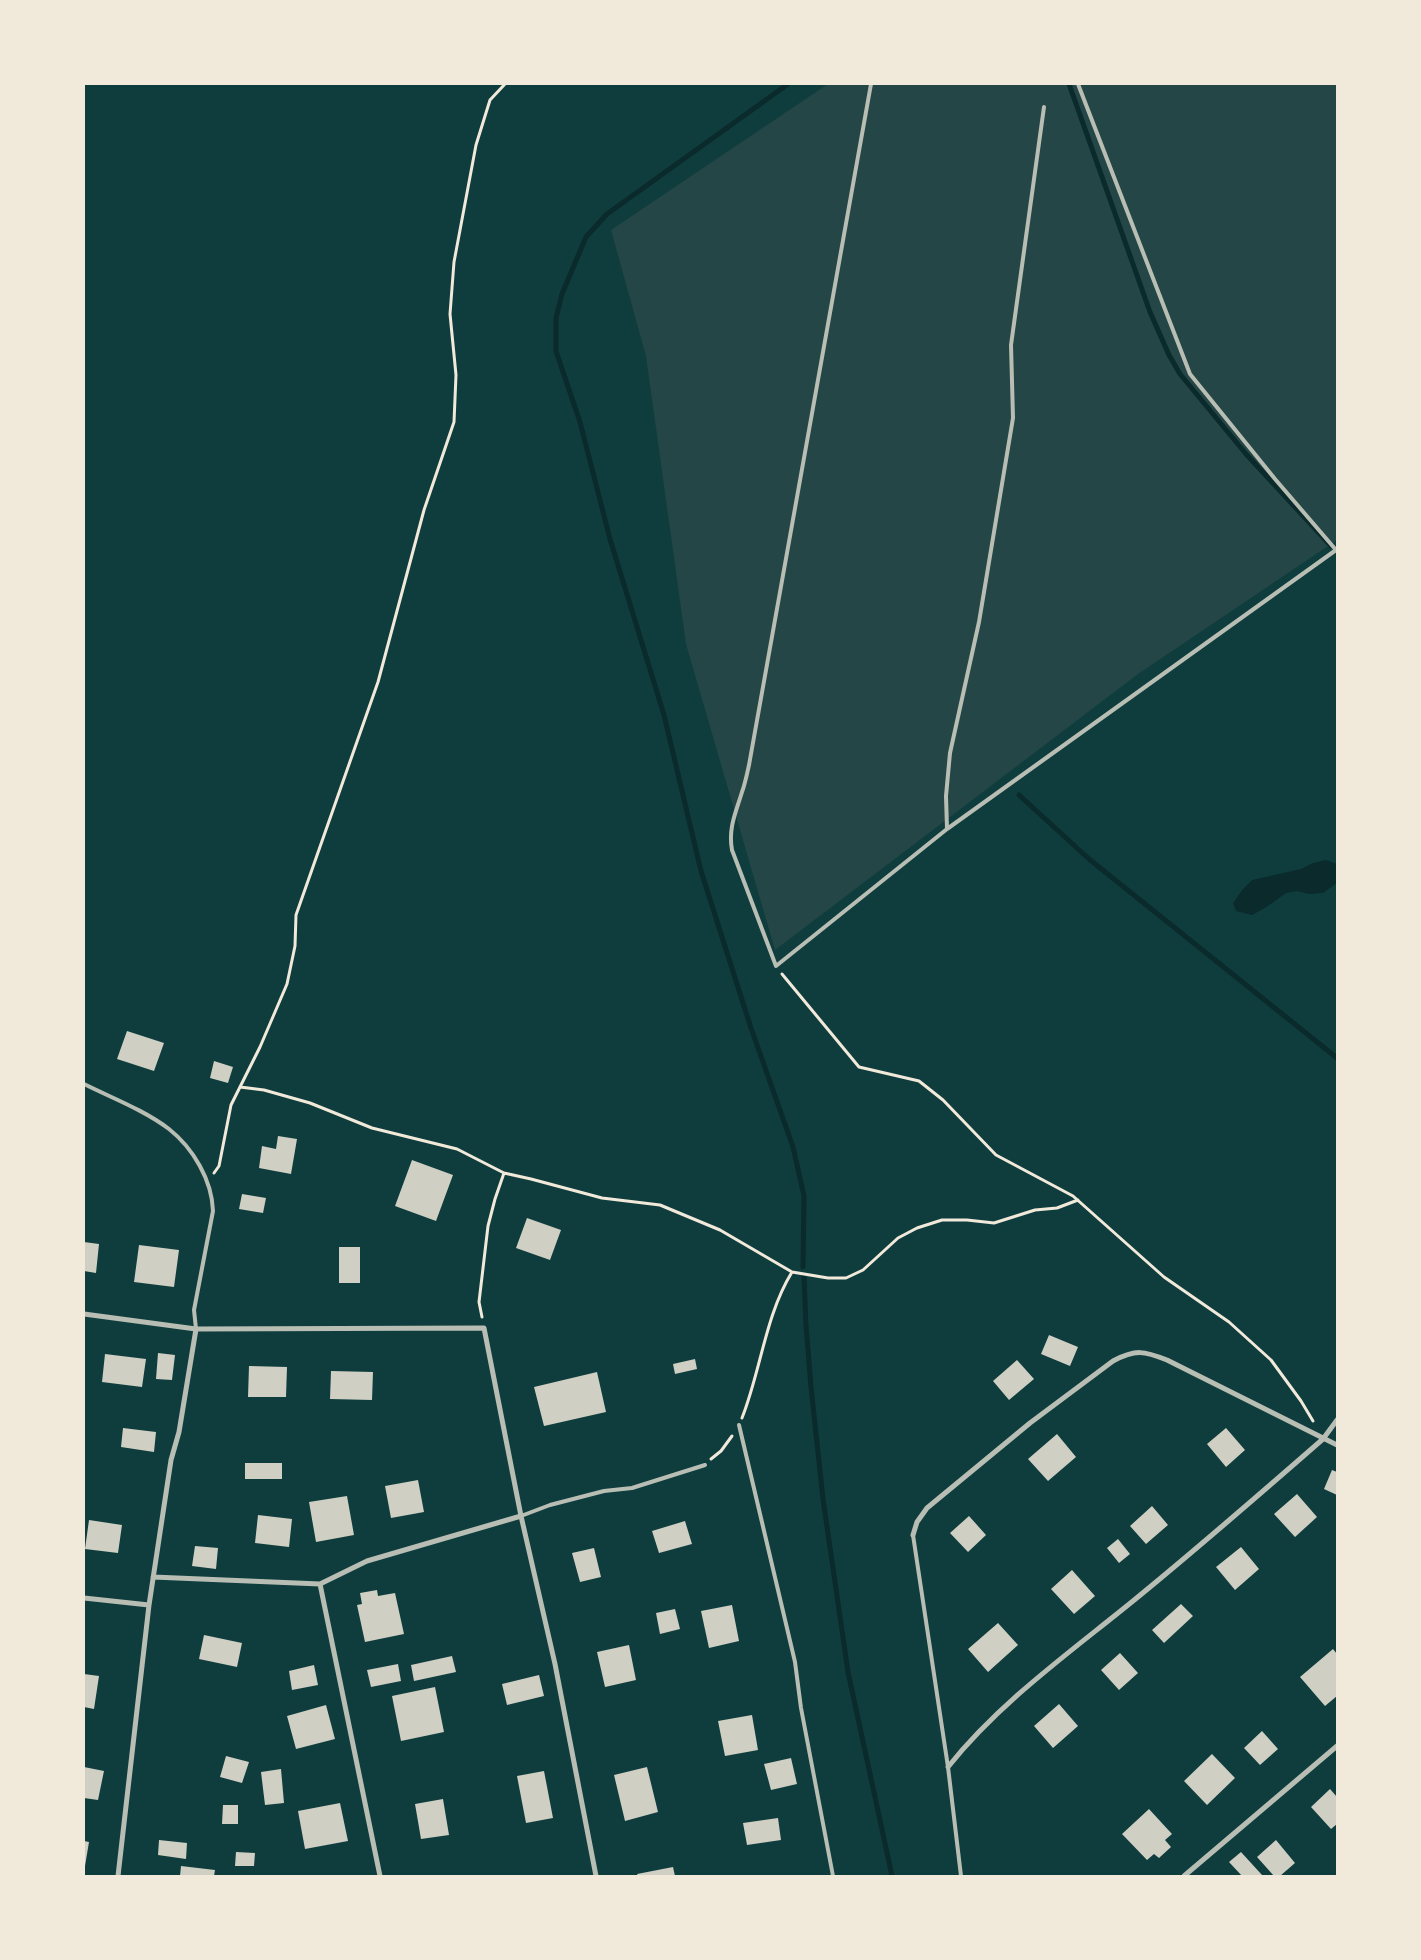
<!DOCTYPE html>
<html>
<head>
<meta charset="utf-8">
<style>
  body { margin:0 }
  #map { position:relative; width:1421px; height:1960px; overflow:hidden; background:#0f3d3e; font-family:Montserrat,sans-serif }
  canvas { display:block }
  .frame { position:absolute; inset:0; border:85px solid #f1e9da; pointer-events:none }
</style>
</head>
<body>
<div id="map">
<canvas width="1421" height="1960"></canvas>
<div class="frame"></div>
</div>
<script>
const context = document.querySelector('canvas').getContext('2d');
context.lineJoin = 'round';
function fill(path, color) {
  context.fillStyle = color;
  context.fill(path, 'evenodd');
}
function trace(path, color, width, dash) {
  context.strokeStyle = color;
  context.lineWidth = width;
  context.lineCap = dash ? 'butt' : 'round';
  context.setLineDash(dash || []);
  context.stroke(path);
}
fill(new Path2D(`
  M 828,84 L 1337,84 L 1337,540 L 1138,674 L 775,950 L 686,644 L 646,356 L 611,230 Z`), '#244646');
fill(new Path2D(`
  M 1326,860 L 1337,864 L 1337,883 L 1323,893 L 1309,894 L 1297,891 L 1286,893 L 1265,908 L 1252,915 L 1236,911 L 1233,903 L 1243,889 L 1252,880 L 1301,869 L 1313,863 Z`), '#0a2a2b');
trace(new Path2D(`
  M 788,84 L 607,214 L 586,237 L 562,294 L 556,318 L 556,351 L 580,422 L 610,539 L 664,715 L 701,871 L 751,1028 L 793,1147 L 804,1196 L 803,1267
  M 1069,84 L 1150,312 L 1169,355 L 1180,374 L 1246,454 L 1331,546
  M 1019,795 L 1089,859 L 1337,1058
  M 804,1277 L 806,1325 L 811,1387 L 823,1499 L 848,1672 L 892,1876`), '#0a2a2b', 5);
fill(new Path2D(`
  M 127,1031 L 164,1043 L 154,1071 L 117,1059 Z
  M 214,1061 L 233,1067 L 228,1083 L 210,1078 Z
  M 278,1136 L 297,1139 L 291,1174 L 259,1168 L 262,1146 L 276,1149 Z
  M 412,1160 L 453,1175 L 436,1221 L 395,1206 Z
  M 242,1194 L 266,1198 L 263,1213 L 239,1209 Z
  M 527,1218 L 561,1230 L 550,1260 L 516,1248 Z
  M 84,1242 L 99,1244 L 96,1273 L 84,1271 Z
  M 139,1245 L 179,1250 L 174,1287 L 134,1282 Z
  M 339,1247 L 360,1247 L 360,1283 L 339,1283 Z
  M 1049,1335 L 1078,1347 L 1070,1366 L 1041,1354 Z
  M 158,1353 L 175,1355 L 172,1380 L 156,1379 Z
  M 105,1354 L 146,1359 L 142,1387 L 102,1382 Z
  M 695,1359 L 697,1369 L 675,1374 L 673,1364 Z
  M 1017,1360 L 1034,1379 L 1009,1400 L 993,1381 Z
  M 249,1366 L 287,1367 L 286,1397 L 248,1397 Z
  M 331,1371 L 373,1372 L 372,1400 L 330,1399 Z
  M 597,1372 L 606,1412 L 544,1426 L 534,1387 Z
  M 123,1428 L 156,1432 L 154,1452 L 121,1447 Z
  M 1226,1428 L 1245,1450 L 1226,1467 L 1207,1444 Z
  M 1057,1434 L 1076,1457 L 1048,1481 L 1028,1459 Z
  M 245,1463 L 282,1463 L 282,1479 L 245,1479 Z
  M 1332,1470 L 1337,1472 L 1337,1495 L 1324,1489 Z
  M 418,1480 L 424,1512 L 391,1518 L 385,1486 Z
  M 1297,1494 L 1317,1517 L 1295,1537 L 1274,1514 Z
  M 347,1496 L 354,1535 L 316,1542 L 309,1502 Z
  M 1152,1506 L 1168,1525 L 1146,1544 L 1130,1526 Z
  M 258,1515 L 292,1519 L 289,1547 L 255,1543 Z
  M 969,1516 L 986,1535 L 968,1552 L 950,1533 Z
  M 89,1520 L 122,1525 L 118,1553 L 85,1549 Z
  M 685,1521 L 692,1544 L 659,1553 L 652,1531 Z
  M 1118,1539 L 1130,1554 L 1119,1563 L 1107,1548 Z
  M 195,1546 L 218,1548 L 216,1569 L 192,1566 Z
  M 1241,1547 L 1259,1569 L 1235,1590 L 1216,1567 Z
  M 594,1548 L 601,1577 L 580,1582 L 572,1553 Z
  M 1072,1570 L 1095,1596 L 1074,1614 L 1051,1589 Z
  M 377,1590 L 378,1596 L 395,1593 L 404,1634 L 365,1642 L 357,1605 L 362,1604 L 360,1593 Z
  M 1181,1604 L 1193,1616 L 1164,1643 L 1152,1630 Z
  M 732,1605 L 739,1641 L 709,1648 L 701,1611 Z
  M 675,1609 L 680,1629 L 660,1634 L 656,1613 Z
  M 998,1623 L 1018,1645 L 988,1672 L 968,1649 Z
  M 204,1635 L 242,1643 L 237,1667 L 199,1659 Z
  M 629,1645 L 636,1680 L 605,1687 L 597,1652 Z
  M 1333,1649 L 1337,1654 L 1337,1696 L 1325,1706 L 1300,1677 Z
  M 1120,1653 L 1138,1673 L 1119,1690 L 1101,1670 Z
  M 452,1656 L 456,1672 L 414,1681 L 411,1665 Z
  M 398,1664 L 401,1681 L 371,1687 L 367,1670 Z
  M 314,1665 L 318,1685 L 292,1690 L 289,1671 Z
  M 84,1674 L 99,1676 L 94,1709 L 84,1707 Z
  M 539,1675 L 544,1696 L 507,1705 L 502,1684 Z
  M 435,1687 L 444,1732 L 401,1741 L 392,1696 Z
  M 1059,1704 L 1078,1726 L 1053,1748 L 1034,1726 Z
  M 326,1705 L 335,1739 L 296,1749 L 287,1716 Z
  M 752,1715 L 758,1750 L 725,1756 L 718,1721 Z
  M 1262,1731 L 1278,1749 L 1260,1765 L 1244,1748 Z
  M 1212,1754 L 1235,1778 L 1207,1805 L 1184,1781 Z
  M 226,1756 L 249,1762 L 242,1783 L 220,1777 Z
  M 791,1758 L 797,1784 L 771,1790 L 764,1764 Z
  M 84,1767 L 104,1771 L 98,1800 L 84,1798 Z
  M 647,1767 L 658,1812 L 625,1821 L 614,1775 Z
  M 281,1769 L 284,1803 L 265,1805 L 261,1772 Z
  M 544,1771 L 553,1818 L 526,1823 L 517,1776 Z
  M 1330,1789 L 1337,1797 L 1337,1824 L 1331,1829 L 1311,1807 Z
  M 443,1799 L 449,1835 L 421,1839 L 415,1804 Z
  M 340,1803 L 348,1841 L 305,1849 L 298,1811 Z
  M 223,1805 L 238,1805 L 238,1824 L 222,1824 Z
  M 1149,1809 L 1172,1834 L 1165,1840 L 1171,1847 L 1159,1858 L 1154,1854 L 1147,1860 L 1122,1834 Z
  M 778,1818 L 781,1840 L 747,1845 L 743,1823 Z
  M 159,1840 L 187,1843 L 186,1859 L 158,1855 Z
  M 1276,1840 L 1295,1863 L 1280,1876 L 1274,1876 L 1257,1857 Z
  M 84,1841 L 89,1842 L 85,1866 L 84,1866 Z
  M 236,1852 L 255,1853 L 254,1866 L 235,1866 Z
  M 1241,1852 L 1262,1875 L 1261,1876 L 1242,1876 L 1229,1862 Z
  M 181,1866 L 215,1870 L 214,1876 L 180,1876 Z
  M 673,1867 L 675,1876 L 638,1876 L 637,1874 Z`), '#cfcfc3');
trace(new Path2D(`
  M 782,974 L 859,1067 L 919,1081 L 943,1100 L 996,1155 L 1073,1196 L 1164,1277 L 1229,1322 L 1271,1360 L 1301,1401 L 1313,1421
  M 240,1087 L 264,1090 L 310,1103 L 372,1128 L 457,1149 L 504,1173 L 531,1179 L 602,1198 L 660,1205 L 720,1230 L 792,1272 L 828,1278 L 846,1278 L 863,1270 L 898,1238 L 917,1228 L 942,1220 L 967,1220 L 994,1223 L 1035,1210 L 1057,1208 L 1078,1200
  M 214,1173 L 219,1166 L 231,1105 L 260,1047 L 287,984 L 295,946 L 296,915 L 378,682 L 424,510 L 454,422 L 456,375 L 450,314 L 454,262 L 476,145 L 490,100 L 505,84
  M 482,1317 L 479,1302 L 488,1226 L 495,1199 L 504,1173
  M 742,1418 C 761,1370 765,1316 792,1272
  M 711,1459 L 721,1451 L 732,1436`), '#f1e9da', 3);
trace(new Path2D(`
  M 871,84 L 749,765 C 747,774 745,784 742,792 C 736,812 728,828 732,850 L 776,966 L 947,829 L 1336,550 L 1275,479 L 1190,374 L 1078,84
  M 947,829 L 946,796 L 950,753 L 979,622 L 1013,418 L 1011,345 L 1044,107
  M 84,1084 C 112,1098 144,1110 169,1129 C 193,1148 212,1180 213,1211 L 194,1310 L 196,1329
  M 739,1425 L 795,1662 L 801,1708 L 833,1876
  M 521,1516 L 550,1505 L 604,1491 L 632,1488 L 705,1465
  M 913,1535 L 948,1767 L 961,1876`), '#b8beb3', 4);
trace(new Path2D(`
  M 84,1314 L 196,1329 L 484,1328 L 521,1516 L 555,1664 L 596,1876
  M 913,1535 L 917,1522 L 927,1508 L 1030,1423 L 1113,1361 C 1136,1349 1144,1351 1167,1360 L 1337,1445
  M 153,1577 L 320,1584 L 380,1876
  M 320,1584 L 367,1561 L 521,1516
  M 84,1598 L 149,1605
  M 948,1767 C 1000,1702 1069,1653 1133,1601 C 1198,1548 1260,1494 1323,1439 L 1337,1420
  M 118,1876 L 149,1605 L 171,1460 L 179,1432 L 196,1329
  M 1184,1876 L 1337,1746`), '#b8beb3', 5);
</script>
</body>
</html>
